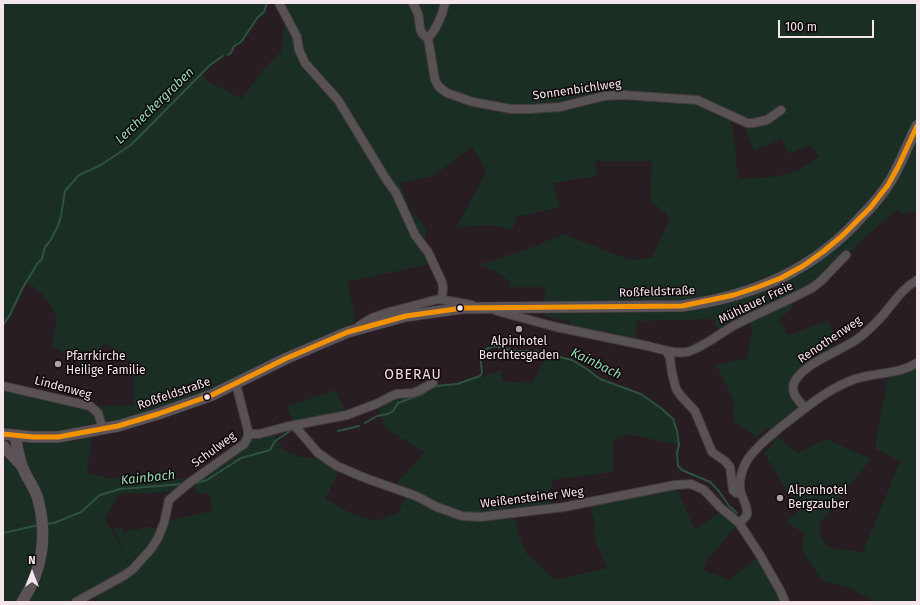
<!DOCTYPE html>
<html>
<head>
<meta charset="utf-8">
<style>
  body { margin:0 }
  #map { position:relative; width:920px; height:605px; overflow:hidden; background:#281d22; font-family:"Fira Sans",sans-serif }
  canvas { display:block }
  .frame { position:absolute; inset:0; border:4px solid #f4e6ed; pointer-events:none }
  .north { position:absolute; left:12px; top:553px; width:40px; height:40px; -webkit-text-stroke:3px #0f070a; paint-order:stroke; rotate:0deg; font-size:11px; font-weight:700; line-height:16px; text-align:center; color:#f4e6ed }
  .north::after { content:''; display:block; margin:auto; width:14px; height:18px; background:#f4e6ed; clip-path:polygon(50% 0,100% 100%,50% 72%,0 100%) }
  .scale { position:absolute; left:778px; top:20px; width:96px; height:18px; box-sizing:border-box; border:2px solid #f4e6ed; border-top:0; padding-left:5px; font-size:12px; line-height:14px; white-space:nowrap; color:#f4e6ed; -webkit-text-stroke:3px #0f070a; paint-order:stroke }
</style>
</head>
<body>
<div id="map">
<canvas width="920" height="605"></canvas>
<div class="frame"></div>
<div class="north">N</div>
<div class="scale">100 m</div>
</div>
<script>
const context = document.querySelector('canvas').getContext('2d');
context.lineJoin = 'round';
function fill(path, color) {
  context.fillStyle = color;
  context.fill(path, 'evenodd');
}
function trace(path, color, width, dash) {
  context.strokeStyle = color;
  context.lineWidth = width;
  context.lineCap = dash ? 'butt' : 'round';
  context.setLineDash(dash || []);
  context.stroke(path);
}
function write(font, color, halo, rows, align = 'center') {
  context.font = font + ' "Fira Sans",sans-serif';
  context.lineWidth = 3;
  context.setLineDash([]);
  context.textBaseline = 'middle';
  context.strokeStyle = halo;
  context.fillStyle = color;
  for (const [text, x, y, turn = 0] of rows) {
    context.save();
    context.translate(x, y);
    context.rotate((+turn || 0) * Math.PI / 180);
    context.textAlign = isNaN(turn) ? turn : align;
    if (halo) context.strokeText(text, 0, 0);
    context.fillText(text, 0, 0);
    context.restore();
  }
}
fill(new Path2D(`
  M 3,3 L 267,3 L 264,12 L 258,17 L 241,42 L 234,46 L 231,53 L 217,59 L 202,73 L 207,81 L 242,99 L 263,70 L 281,52 L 285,16 L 278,3 L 917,3 L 917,210 L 904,214 L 898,210 L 865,237 L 834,269 L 792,298 L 792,308 L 779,320 L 788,335 L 828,321 L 836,337 C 834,343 830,348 830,354 L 804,371 L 793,390 L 805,408 L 774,434 L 798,453 L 826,439 L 871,459 L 820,523 C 819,534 821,542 832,548 L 863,552 L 900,461 L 876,449 L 876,439 L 889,373 L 912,366 L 917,370 L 917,602 L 871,602 L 870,598 L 845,586 L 823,581 L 802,551 L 804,533 L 786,522 L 799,511 L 764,453 L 774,444 L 770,437 L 772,434 L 767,428 L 757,437 L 734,422 L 733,399 L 716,365 L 747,358 L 752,330 L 748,319 L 720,334 L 713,319 L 637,321 L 635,343 L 570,330 L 571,322 L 545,316 L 545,287 L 509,287 L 510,281 L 494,271 L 479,265 L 539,245 L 563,234 L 631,260 L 652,258 L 670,219 L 664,212 L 650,201 L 652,161 L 595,161 L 597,176 L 553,183 L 560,207 L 517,217 L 512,230 L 492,225 L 457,227 L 486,171 L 472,147 L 433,176 L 400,183 L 411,213 L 419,218 L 426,230 L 425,241 L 428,252 L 434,263 L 347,282 L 356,320 L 352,326 L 236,384 L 93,431 L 87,472 L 107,478 L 172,477 L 186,480 L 172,492 L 119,494 L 105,519 L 128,559 L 114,530 L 120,526 L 124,533 L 134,528 L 136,531 C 143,528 151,524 157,531 L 157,533 L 133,568 L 164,523 L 170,520 L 212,511 L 209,493 L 198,494 L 193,483 L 237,453 L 252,438 L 275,435 L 283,449 L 299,457 L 324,459 L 341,468 L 325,499 L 352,514 L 376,521 L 398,513 L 408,493 L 393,487 L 425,452 L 386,429 L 376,404 L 390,396 L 430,389 L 436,386 L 457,384 L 502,370 L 502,381 L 532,383 L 547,355 L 572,360 L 587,369 L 600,379 L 641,394 L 662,409 L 673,419 L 677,431 L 679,445 L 628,434 L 613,442 L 613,472 L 552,480 L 549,509 L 514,513 L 519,534 L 526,553 L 555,580 L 607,568 L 595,540 L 594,520 L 589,503 L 675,485 L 695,530 L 723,510 L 739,523 L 707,560 L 703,570 L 729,580 L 760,555 L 785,602 L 100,602 L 93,592 L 76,602 L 3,602 L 3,386 L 90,406 L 133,405 L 134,363 L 105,343 L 87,361 L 85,368 L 52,345 L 57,319 C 52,304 40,290 27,282 C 17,296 13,313 3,325 ZM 730,116 L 742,120 L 754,151 L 781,139 L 789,154 L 810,145 L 819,157 L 798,171 L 773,177 L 739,179 L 736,162 L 735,144 Z
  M 336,390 L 347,415 L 294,425 L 287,406 Z`), '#1a2e24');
trace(new Path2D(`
  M 228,55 L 231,53 L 234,46 L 241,42 L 258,17 L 264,12 L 267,3
  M 3,325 L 10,315 L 22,289 L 37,264 L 42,259 L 45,247 L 50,241 L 58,226 L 61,216 L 65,191 L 79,175 L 101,165 L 132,144 L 210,65 L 223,56
  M 432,388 L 436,386 L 457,384 L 480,376 L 482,373 L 480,354 L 484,350 L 494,346 L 516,351 L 535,351 L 572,360 L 587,369 L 600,379 L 641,394 L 662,409 L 673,419 L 677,431 L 679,445 L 677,453 L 678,466 L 682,470 L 710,482 L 718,490 L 729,506 L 737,513
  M 365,423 L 377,416 L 388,414 L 393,411 L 398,403 L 423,394 L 428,390
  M 338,431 L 359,426
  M 196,483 L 207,480 L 241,458 L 270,450 L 275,441 L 292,430
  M 45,524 L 54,523 L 81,512 L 100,495 L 120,489 L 183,484
  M 3,533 L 39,525`), '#2d533f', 2);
const minor = new Path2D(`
  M 279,3 L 297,37 L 299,50 L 305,63 L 338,100 L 386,179 L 396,193 L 415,235 L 428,252 L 442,282 L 443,287 L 442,298
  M 413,3 C 415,8 419,13 419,19 C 420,27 419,34 428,38 L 435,80 L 439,87 L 447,93 L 473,102 L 511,109 L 530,109 L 560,107 L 604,96 L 624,95 L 697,100 L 732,116 L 747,123 L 753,123 L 767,120 L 781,110
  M 428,38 C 437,29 442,15 445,3
  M 497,311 L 556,327 L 648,346 C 661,349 673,354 687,352 C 701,349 723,331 737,324 C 762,311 788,301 812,288 L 821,281 L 846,255
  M 359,326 L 372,318 L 389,312 L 439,299 L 472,305
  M 667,352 L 670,358 L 672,373 L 676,389 L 681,396 L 695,411 L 712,452 L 725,461 L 730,467 L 733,490 L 736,493 L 741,493
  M 3,386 L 90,406 L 98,413 L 103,429
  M 805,408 C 798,400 789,392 795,381 C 804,364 839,351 856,340 C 866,333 875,324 883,315 C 894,302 902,289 917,280
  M 294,425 L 318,453 L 337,466 L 365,478 L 416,496 L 437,507 L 462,516 L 480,517 L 564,507 L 675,485 L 691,484 L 704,490 L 721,508 L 739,523 L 760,555 L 781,592 L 785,602
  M 249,434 L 259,434 L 285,427 L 347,415 L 376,404 L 396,394 L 412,393 L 418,391 L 433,383
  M 739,523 C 742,520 746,518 747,514 C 748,507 743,500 741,493 C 738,482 742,468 748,459 C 757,446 770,436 781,427 C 804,409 827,389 855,379 C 877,372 897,375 917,363
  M 76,602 L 125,575 L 133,569 L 151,549 L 158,538 L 164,523 L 169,500 L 189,483 L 244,444 L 248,437 L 248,431 L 236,384`);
const secondary = new Path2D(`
  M 3,434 L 33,437 L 58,437 L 118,426 L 158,414 L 212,395 L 287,358 L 348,332 L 406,316 L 463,308 L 682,306 C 754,296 814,270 862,216 C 873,205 883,193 891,180 C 901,163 908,144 917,126
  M 15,436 C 17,446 19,457 22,466 C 26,477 33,485 37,496 C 48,533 43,570 22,602
  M 3,446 L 22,466`);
trace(minor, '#443a3e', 10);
trace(secondary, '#443a3e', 12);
trace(minor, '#595255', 8);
trace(secondary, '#5c5358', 11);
trace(new Path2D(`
  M 3,434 L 33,437 L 58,437 L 118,426 L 158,414 L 212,395 L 287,358 L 348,332 L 406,316 L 463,308 L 682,306 L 734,295 L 758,287 L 781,278 L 803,266 L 824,251 L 843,235 L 870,208 L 888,185 L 898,167 L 917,126`), '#f39200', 5);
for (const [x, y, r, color] of [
  [460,308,3.5,"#f4e6ed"],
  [519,329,4,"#ada0a6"],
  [58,364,4,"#ada0a6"],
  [207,397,3.5,"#f4e6ed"],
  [780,498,4,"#ada0a6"]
]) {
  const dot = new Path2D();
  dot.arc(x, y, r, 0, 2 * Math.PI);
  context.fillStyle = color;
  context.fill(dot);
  trace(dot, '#0f070a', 1.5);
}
write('12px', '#f4e6ed', '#0f070a', [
  ["Sonnenbichlweg",577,90,-8],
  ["Roßfeldstraße",657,292,-2],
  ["Mühlauer Freie",756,303,-26],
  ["Renothenweg",830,340,-34],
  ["Lindenweg",63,388,15],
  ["Roßfeldstraße",174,394,-19],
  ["Schulweg",214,450,-36],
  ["Weißensteiner Weg",532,498,-7]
]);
write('12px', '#f4e6ed', '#0f070a', [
  ["Alpinhotel",519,342,"center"],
  ["Berchtesgaden",519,356,"center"],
  ["Pfarrkirche",66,357],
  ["Heilige Familie",66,371],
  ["Alpenhotel",788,491],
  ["Bergzauber",788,505]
], 'left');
write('italic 13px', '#92d9b1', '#0f070a', [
  ["Lercheckergraben",155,106,-44],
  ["Kainbach",596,364,26],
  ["Kainbach",148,478,-6]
]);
context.letterSpacing = '1px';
write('14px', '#f7dce8', '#0f070a', [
  ["OBERAU",413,375]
]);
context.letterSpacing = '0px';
</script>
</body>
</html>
